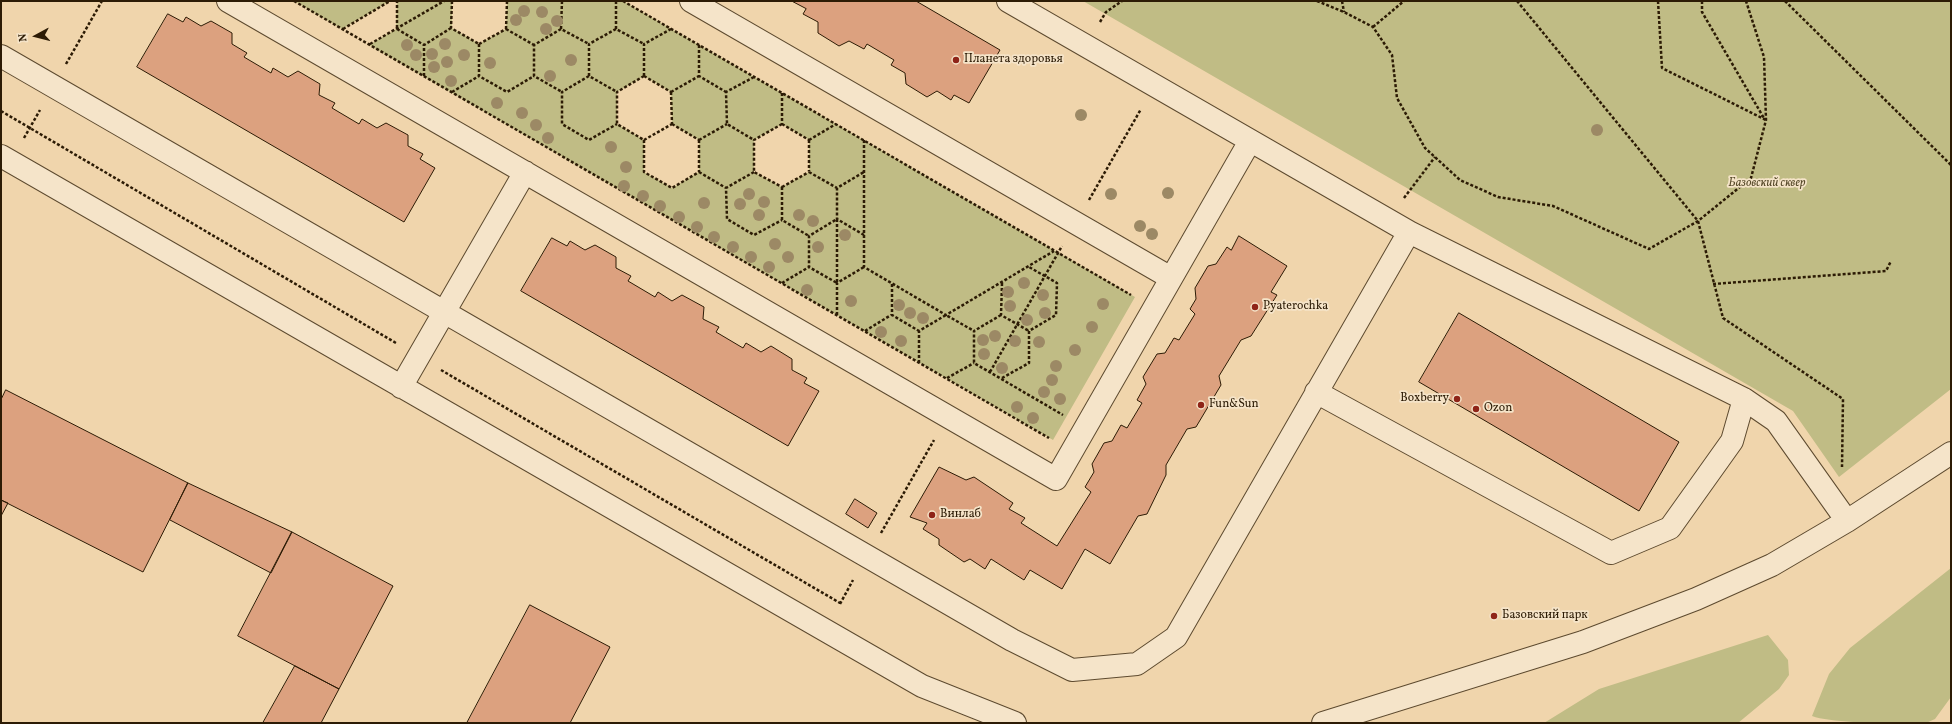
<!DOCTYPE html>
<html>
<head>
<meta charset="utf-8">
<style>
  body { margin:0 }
  #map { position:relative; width:1952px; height:724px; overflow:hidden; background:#f0d5ac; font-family:Vollkorn,serif }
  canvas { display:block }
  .frame { position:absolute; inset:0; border:2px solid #2c1b05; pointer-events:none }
  .north { position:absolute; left:16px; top:16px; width:40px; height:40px; -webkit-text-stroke:3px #f5e4c9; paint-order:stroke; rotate:263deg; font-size:11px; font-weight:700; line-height:16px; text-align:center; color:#2c1b05 }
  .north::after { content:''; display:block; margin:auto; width:14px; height:18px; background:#2c1b05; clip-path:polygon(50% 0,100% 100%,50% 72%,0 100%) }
</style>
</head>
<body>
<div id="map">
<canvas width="1952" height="724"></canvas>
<div class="frame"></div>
<div class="north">N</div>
</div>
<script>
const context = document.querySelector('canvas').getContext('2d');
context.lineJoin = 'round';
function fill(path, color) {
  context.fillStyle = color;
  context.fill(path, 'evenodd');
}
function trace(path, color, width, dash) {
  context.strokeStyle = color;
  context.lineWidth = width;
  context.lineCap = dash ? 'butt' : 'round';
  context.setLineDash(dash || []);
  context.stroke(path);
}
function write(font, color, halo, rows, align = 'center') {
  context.font = font + ' Vollkorn,serif';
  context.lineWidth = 3.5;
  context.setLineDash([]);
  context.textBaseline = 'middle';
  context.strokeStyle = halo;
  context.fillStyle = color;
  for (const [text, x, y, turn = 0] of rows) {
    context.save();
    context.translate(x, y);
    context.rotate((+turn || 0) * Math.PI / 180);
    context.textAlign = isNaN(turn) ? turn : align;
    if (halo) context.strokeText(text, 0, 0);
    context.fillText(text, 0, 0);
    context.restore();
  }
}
fill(new Path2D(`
  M 294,1 L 390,1 L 342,29 Z
  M 397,1 L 452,1 L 452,28 L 479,44 L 506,29 L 507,1 L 623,1 L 1135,297 L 1053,440 L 369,45 L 396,29 ZM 644,76 L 671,92 L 672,124 L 699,140 L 699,172 L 672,188 L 644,172 L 644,140 L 617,124 L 617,92 ZM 782,124 L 809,140 L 809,172 L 782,187 L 754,172 L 754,140 Z
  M 1083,1 L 1951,1 L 1951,389 L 1839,477 L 1793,411 Z
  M 1951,568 L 1951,697 L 1935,719 L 1926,723 C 1898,723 1834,724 1812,716 L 1829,674 L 1850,648 Z
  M 1768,635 L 1788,660 L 1789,675 L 1779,689 L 1738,723 L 1544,723 L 1599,689 Z`), '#c0bc85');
const building = new Path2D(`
  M 792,1 L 916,1 L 1000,50 L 969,103 L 954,95 L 951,100 L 937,91 L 927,97 L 906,84 L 905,73 L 891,65 L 894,60 L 867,44 L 864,49 L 849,41 L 839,46 L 818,33 L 818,22 L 803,14 L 806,9 Z
  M 168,14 L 183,22 L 186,17 L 201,26 L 211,21 L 232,33 L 232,44 L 247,53 L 244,57 L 271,73 L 273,68 L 288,77 L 298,71 L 320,84 L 319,95 L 335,103 L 332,108 L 359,124 L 362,119 L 377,128 L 386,123 L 408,135 L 408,146 L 423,154 L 420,159 L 435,168 L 404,222 L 137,67 Z
  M 1239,236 L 1287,266 L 1271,292 L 1277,295 L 1251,336 L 1241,340 L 1219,376 L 1221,385 L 1196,427 L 1187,429 L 1166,465 L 1166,475 L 1147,514 L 1138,516 L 1110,564 L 1085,549 L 1062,589 L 1030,570 L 1024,580 L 991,559 L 985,569 L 970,559 L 964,562 L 939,545 L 939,539 L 923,529 L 927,523 L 910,517 L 939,467 L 966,480 L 974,477 L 1013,503 L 1009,509 L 1025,518 L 1021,523 L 1057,546 L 1091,492 L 1085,487 L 1094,472 L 1092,464 L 1104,443 L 1112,441 L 1121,425 L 1127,428 L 1142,403 L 1137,400 L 1146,384 L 1143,377 L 1157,354 L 1165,353 L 1174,338 L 1179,340 L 1195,314 L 1190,309 L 1196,299 L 1195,288 L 1208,266 L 1216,264 L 1227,247 L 1231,250 Z
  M 552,238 L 567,246 L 570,241 L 585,250 L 595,245 L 616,257 L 616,268 L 631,276 L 628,281 L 655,297 L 658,292 L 672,301 L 682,295 L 704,307 L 703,319 L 719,327 L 716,332 L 743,348 L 746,343 L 761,352 L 771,346 L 792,359 L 792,370 L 807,378 L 804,383 L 819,391 L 788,446 L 521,291 Z
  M 1459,313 L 1679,442 L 1639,511 L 1419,382 Z
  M 6,390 L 188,483 L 143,572 L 1,500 L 1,400 Z
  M 188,483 L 292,532 L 271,573 L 170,520 Z
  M 855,499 L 877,513 L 868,528 L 846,514 Z
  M 1,500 L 8,503 L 1,516 Z
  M 292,532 L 393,586 L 339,689 L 238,636 Z
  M 530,605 L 610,647 L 570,723 L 467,723 Z
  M 295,666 L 339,689 L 321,723 L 263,723 Z`);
fill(building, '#dca17f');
trace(building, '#2c1b05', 1);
const minor = new Path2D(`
  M 228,1 L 1056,479 L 1250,141
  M 691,1 L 1171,278
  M 1,56 L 1012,640 L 1072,670 L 1137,664 L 1176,637 L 1409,232 L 1008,1
  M 1,156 L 922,686 L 1015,723
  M 1409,232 L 1744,399
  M 401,387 L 525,172
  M 1316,392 L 1611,553 L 1670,528 L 1732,441 L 1744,399 L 1776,421 L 1847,521
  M 1323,723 L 1583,642 L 1696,599 L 1772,565 L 1847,521 L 1951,453`);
trace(minor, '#5d4a2f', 24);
trace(new Path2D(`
  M 294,1 L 1049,438
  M 452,1 L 451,28 L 479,44
  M 562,1 L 561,29 L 589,44
  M 616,1 L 616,29 L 644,44
  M 623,1 L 1131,295
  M 1317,1 L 1344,12 L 1373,27 L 1392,55 L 1397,98 L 1425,148 L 1460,180 L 1498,197 L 1553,206 L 1649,249 L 1698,221 L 1751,178 L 1766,120 L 1764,57 L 1746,1
  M 1342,1 L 1344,12
  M 1517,1 L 1698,221 L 1723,318 L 1843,399 L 1842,467
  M 1658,1 L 1662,68 L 1766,120
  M 1702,1 L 1702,12 L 1765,120
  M 1785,1 L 1951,165
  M 1100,22 L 1106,12 L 1122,1
  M 1373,27 L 1404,1
  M 397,28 L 397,1
  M 343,29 L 390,1
  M 397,29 L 424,45
  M 506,29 L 534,45
  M 506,29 L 507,1
  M 561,29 L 534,45 L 534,76 L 562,92
  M 616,29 L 589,44 L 589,76 L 617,92
  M 370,44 L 444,1
  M 479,44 L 479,76 L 507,92 L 534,76
  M 479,44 L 506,29
  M 699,45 L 699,76 L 726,92
  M 66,64 L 102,1
  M 424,76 L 424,45 L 451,28
  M 589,76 L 562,92 L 562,124 L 589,140 L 617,124
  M 644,76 L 617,92 L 617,124 L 644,140
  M 644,76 L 644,44 L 671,29
  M 644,76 L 671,92
  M 754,77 L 726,92 L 727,124 L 754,140
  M 452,92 L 479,76
  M 671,92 L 699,76
  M 671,92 L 672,124
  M 782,93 L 782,124
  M 1,111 L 396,343
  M 672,124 L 699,140
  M 782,124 L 754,140 L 754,172 L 782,187
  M 782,124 L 809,140
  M 24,138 L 40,110
  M 644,140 L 644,172 L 672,188 L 699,172
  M 644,140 L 672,124
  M 699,140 L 727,124
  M 699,140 L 699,172
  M 809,140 L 809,171
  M 809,140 L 836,124
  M 864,140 L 864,267 L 946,315 L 1054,251
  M 699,172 L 726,188
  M 754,172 L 726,188 L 727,219 L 754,235 L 782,220
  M 809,172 L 837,188
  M 782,187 L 782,220 L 809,236
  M 782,187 L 809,172
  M 1404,198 L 1435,157
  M 1089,200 L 1141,109
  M 837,219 L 837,283 L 809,267 L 809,236 Z
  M 864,235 L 837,219 L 837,188 L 864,172
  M 782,283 L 809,267
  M 1002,283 L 1001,315 L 1029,331
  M 892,284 L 892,315 L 919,331
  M 1713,284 L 1886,271 L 1891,261
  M 837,315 L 837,283 L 864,267
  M 1001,315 L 974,331 L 974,363 L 1063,415
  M 865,331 L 891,315
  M 919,363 L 919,331 L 946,315 L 974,331
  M 441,370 L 840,603
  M 990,372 L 1062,246
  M 947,378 L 974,363
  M 1002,378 L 1029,363 L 1029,331 L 1056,315 L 1057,283 L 1029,267
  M 881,533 L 934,440
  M 840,604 L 853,580`), '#2c1b05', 2.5, [3, 2]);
trace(minor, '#f5e4c9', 22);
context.fillStyle = '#9c8965';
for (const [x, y] of [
  [524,11],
  [542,12],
  [516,20],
  [557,21],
  [546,29],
  [445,44],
  [407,45],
  [432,54],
  [416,55],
  [464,55],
  [571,60],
  [447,62],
  [490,63],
  [434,67],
  [550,76],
  [451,81],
  [497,103],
  [522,113],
  [1081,115],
  [536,125],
  [1597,130],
  [548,138],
  [611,147],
  [626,167],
  [624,186],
  [1168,193],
  [749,194],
  [1111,194],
  [643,196],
  [764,202],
  [704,203],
  [740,204],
  [660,206],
  [759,215],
  [799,215],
  [679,217],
  [813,221],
  [1140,226],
  [697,227],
  [1152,234],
  [845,235],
  [714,237],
  [775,244],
  [733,247],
  [818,247],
  [751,257],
  [788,257],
  [769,267],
  [1024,283],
  [807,290],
  [1008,292],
  [1043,295],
  [851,301],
  [1103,304],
  [899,305],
  [1010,306],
  [910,313],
  [1045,313],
  [923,318],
  [1027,320],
  [1092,327],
  [881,332],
  [995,336],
  [983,340],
  [901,341],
  [1015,341],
  [1039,342],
  [1075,350],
  [984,354],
  [1056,366],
  [1002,368],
  [1052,380],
  [1044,392],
  [1060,399],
  [1017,407],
  [1033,418]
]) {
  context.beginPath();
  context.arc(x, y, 6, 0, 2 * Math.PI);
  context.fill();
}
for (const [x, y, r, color] of [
  [956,60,4,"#8f2418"],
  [1255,307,4,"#8f2418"],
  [1457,399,4,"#8f2418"],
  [1201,405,4,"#8f2418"],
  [1476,409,4,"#8f2418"],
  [932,515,4,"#8f2418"],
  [1494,616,4,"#8f2418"]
]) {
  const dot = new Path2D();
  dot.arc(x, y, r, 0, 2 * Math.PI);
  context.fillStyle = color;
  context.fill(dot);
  trace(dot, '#f5e4c9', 1.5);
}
write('12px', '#2c1b05', '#f5e4c9', [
  ["Планета здоровья",964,60],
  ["Pyaterochka",1263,307],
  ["Boxberry",1449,399,"right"],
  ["Fun&Sun",1209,405],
  ["Ozon",1484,409],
  ["Винлаб",940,515],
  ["Базовский парк",1502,616]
], 'left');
write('italic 12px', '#584b2b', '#f5e4c9', [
  ["Базовский сквер",1767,184]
]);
</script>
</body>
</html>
